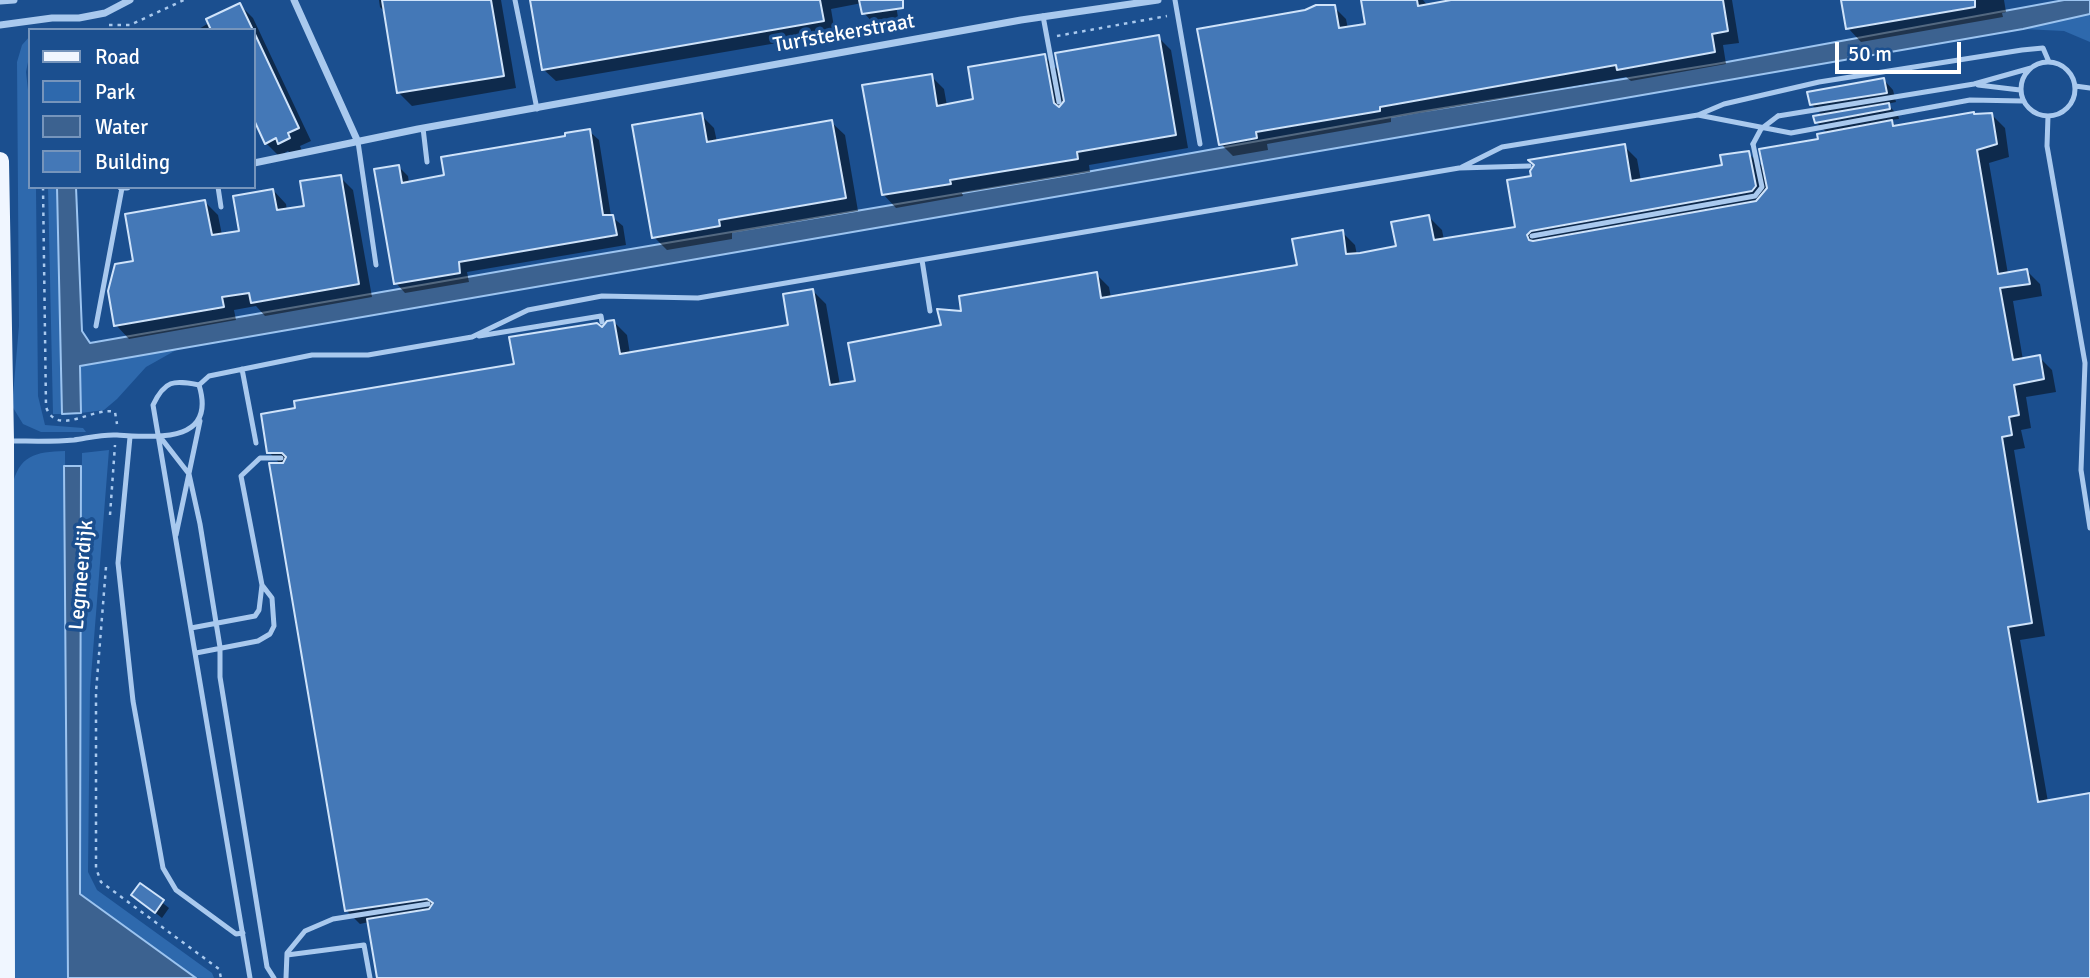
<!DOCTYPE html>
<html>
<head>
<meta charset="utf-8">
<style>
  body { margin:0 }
  #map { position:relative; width:2090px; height:978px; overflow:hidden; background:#1b4f8f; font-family:Signika,sans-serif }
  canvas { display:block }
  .legend { position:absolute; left:28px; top:28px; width:228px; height:161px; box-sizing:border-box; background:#1b4f8f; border:2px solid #7695bc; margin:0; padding:9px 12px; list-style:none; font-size:21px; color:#fff }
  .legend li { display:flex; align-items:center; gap:14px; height:35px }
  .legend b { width:35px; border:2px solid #7695bc }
  .scale { position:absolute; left:1835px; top:42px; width:126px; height:32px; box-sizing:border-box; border:4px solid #fff; border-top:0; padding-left:9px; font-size:21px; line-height:24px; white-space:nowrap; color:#fff; -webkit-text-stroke:5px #1b4f8f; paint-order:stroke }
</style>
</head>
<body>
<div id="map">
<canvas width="2090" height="978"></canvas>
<ul class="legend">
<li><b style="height:9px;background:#f0f6ff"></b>Road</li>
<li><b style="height:19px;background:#2e69ad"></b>Park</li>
<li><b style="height:19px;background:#3c6290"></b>Water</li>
<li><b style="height:19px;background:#4478b7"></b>Building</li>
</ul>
<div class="scale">50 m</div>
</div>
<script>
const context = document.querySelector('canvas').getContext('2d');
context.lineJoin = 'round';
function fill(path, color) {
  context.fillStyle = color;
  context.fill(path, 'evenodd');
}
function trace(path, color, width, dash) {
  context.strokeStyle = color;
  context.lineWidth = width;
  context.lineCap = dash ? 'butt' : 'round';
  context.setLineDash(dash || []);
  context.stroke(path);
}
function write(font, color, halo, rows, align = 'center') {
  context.font = font + ' Signika,sans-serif';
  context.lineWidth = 7;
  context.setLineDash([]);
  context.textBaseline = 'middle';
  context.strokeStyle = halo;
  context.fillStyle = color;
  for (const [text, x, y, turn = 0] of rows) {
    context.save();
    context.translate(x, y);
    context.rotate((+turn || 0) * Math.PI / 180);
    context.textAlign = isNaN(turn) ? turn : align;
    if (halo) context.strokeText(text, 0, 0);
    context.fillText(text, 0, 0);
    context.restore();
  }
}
fill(new Path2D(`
  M 2090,14 L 2090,42 L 2064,31 L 2023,29 Z
  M 30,36 L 30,52 L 26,72 L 30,108 L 30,187 L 36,187 L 38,396 L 45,425 L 83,428 L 86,432 L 41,432 L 23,424 L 12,406 L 19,326 L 17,62 L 22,45 Z
  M 48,187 L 57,187 L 62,414 L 53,414 Z
  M 178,349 L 146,367 L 117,399 L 104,410 L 81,413 L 79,366 Z
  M 109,450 L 90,689 L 88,872 L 97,890 L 212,973 L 214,978 L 196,978 L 80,894 L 82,453 Z
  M 65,451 L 68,978 L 15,978 L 12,487 C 19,455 35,452 65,451 Z`), '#2e69ad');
const water = new Path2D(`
  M 2064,0 L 2090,0 L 2090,14 L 2023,29 L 80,366 L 81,413 L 62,414 L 57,187 L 76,187 L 82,331 L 90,343 L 536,265 L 1081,173 L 1419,112 L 1716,64 Z
  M 64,466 L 81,466 L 80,894 L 196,978 L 68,978 Z`);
fill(water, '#3c6290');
trace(water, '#9cc4f0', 2);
fill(new Path2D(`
  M 379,0 L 501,0 L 516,88 L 412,106 L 399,93 L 386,13 L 380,7 Z
  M 531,0 L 895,0 L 899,23 L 876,26 L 864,13 L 862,3 L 831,9 L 835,33 L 556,81 L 543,69 Z
  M 1374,0 L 1423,0 L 1428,6 L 1462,0 L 1732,0 L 1739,43 L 1723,45 L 1726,64 L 1631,81 L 1626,77 L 1391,118 L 1391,122 L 1267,144 L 1268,150 L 1233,156 L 1221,144 L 1334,7 L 1346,19 L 1348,29 L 1367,25 Z
  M 1843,0 L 2004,0 L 2006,12 L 2002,13 L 2003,17 L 1861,42 L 1848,28 Z
  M 240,5 L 253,18 L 311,141 L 300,146 L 302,151 L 293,156 L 288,151 L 279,156 L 266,143 L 254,116 L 254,30 L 197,30 Z
  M 1158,37 L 1171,50 L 1188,148 L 1089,165 L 1090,172 L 962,193 L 963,196 L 896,208 L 883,194 L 931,76 L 944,89 L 947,106 L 975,101 L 1044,56 L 1061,73 Z
  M 1884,80 L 1893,90 L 1896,102 L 1887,104 L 1898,115 L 1899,119 L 1890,120 L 1897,127 L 1992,115 L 2005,128 L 2009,157 L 1989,163 L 2008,274 L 2027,271 L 2040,284 L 2042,296 L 2013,301 L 2023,360 L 2039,357 L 2052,370 L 2056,392 L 2026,397 L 2031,428 L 2021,430 L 2025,448 L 2014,450 L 2045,636 L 2020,640 L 2048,802 L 2090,797 L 2090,978 L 379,978 L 369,922 L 360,924 L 347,911 L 281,465 L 269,452 L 516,366 L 602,330 L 614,322 L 627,335 L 630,354 L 790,326 L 813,291 L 826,304 L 840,385 L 857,382 L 963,313 L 1096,274 L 1109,287 L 1111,298 L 1299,266 L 1342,232 L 1355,245 L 1357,255 L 1398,248 L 1429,217 L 1442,230 L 1444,240 L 1517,228 L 1533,177 L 1624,146 L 1637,159 L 1641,181 L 1724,167 L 1748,153 L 1765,169 L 1821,140 L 1827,133 L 1816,122 L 1823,116 L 1812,105 Z
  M 701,115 L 714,128 L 717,142 L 831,122 L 845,135 L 858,211 L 732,233 L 732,239 L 667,250 L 654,237 Z
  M 589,131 L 599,140 L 611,216 L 623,226 L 626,245 L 467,272 L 469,282 L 405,293 L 396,283 L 398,166 L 408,176 L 409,183 L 446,177 Z
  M 340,177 L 353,190 L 372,297 L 265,316 L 256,306 L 234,310 L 236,320 L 129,339 L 116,325 L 135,262 L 205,202 L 218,215 L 222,235 L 241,232 L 273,190 L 286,204 L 287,211 L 307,208 Z
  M 140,885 L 169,908 L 162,918 L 133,895 Z`), '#0007');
const building = new Path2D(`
  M 382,0 L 491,0 L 504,76 L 397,93 Z
  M 530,0 L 820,0 L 824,21 L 542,70 Z
  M 859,0 L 903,0 L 903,8 L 862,14 Z
  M 1361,0 L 1417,0 L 1418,6 L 1451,0 L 1723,0 L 1728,31 L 1712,34 L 1715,52 L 1617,70 L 1616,65 L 1380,107 L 1380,111 L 1256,132 L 1257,138 L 1219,145 L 1197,29 L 1305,10 L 1316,5 L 1335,5 L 1339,28 L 1365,24 Z
  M 1841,0 L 1975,0 L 1975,7 L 1846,29 Z
  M 240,3 L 253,30 L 211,30 L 206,19 Z
  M 254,32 L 299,128 L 288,133 L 290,138 L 278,144 L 276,138 L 265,144 L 254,120 Z
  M 1159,35 L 1176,135 L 1077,152 L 1078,159 L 950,180 L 951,184 L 882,195 L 862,85 L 932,74 L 937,106 L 973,99 L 968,67 L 1045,54 L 1054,103 L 1059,107 L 1064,101 L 1055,53 Z
  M 1884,78 L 1887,93 L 1810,105 L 1807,92 Z
  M 1889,103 L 1890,109 L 1815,123 L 1813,116 Z
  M 1974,112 L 1974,114 L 1992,113 L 1997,144 L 1977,150 L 1998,274 L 2027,269 L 2030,284 L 2000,288 L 2013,360 L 2040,355 L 2044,379 L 2014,385 L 2019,415 L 2009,417 L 2012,435 L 2002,437 L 2032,623 L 2008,627 L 2038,802 L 2090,793 L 2090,978 L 377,978 L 367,919 L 429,909 L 433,903 L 427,899 L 345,911 L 269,463 L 283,463 L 286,457 L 282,453 L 267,453 L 261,414 L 295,408 L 294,401 L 514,364 L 509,337 L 597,323 L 602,327 L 607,321 L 614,320 L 620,354 L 788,325 L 783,294 L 813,289 L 830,385 L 855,381 L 848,343 L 941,325 L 937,309 L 961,311 L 959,296 L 1097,272 L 1101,298 L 1297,265 L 1292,239 L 1343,230 L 1346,254 L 1360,253 L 1396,246 L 1391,222 L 1429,215 L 1434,240 L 1515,227 L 1507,180 L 1531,176 L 1530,171 L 1534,165 L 1528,160 L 1625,144 L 1631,181 L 1722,165 L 1720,155 L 1749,151 L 1756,186 L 1752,191 L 1531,231 L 1527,235 L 1529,240 L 1533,241 L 1756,201 L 1767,188 L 1759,149 L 1818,139 L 1817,134 L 1892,120 L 1893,126 Z
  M 702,113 L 707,142 L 832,120 L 846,198 L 719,220 L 720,226 L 652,238 L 632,125 Z
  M 590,129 L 603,215 L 613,215 L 617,235 L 459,262 L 460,273 L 394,284 L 374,169 L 399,165 L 402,183 L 444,175 L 441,157 L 565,136 L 565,133 Z
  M 341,175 L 359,284 L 251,303 L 249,293 L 222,297 L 224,307 L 114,326 L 108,291 L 115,264 L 133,261 L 125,214 L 205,200 L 212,235 L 239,231 L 233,196 L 273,189 L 277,210 L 304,206 L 300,181 Z
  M 140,883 L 164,900 L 155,913 L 131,895 Z`);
fill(building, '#4478b7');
trace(building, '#cfe3fa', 2);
trace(new Path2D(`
  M 109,25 L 130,25 L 184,0
  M 1057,36 L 1167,16
  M 43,187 L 46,407 C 57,438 93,406 115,412 L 117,424
  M 110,515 L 115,445
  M 106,567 L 96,692 L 96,868 L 101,882 L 219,969 L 221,978`), '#a9c9ee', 2.5, [3.5, 5]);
trace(new Path2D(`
  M 515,0 L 537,109
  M 1175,0 L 1200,144
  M 1043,16 L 1059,102
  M2021 89a27 27 0 1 1 54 0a27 27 0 1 1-54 0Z
  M 1978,85 L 2020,90
  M 2075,86 L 2090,88
  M 1698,115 L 1791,133 L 1970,100 L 2023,101
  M 1778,116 L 1974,84 L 2031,68
  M 2048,116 L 2047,146 L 2085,363 L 2081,470 L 2090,528
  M 423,128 L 427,162
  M 358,142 L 376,265
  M 1462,167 L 1502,147 L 1698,115 L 1724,104 L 1819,82 L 2022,50 L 2043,48 L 2049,62
  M 218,187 L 221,207
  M 1532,236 L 1755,196 L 1762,187 L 1753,144
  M 922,260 L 930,311
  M 96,326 L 122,188
  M 479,336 L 601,316 L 602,322
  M 242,369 L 256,443
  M 199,385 L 209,376 L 312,355 L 368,355 L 472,337 L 528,310 L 602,296 L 698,298 L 1459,168 L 1529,166
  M 199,385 C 173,380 165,380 153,405 L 250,978
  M 130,437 L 118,563 L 133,701 L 163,868 L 176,890 L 236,934 L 243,933
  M 161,438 L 189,474 L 200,524 L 220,647 L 220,677 L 267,967 L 274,978
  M 10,441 C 31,441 53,442 74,440 C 88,438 103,434 117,435 C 156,437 217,444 199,385
  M 176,535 L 200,421
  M 191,628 L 255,616 L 259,610 L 262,585
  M 196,653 L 258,641 L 270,634 L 274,626 L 272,598 L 262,585 L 241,476 L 260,458 L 281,458
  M 287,955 L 364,945 L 370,978
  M 286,978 L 287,953 L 305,931 L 333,919 L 428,904`), '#a9c9ee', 5);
trace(new Path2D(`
  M 294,0 L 358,142
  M 0,1 L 14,0
  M 0,25 L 52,18 L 79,18 L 105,13 L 130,0
  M 254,163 L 418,129 L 1021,20 L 1158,0
  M 121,187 L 127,187`), '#a9c9ee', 7);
trace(new Path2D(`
  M 0,161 L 5,441 L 6,978`), '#f0f6ff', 18);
trace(new Path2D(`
  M 1753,144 L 1761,129 L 1778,116`), '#a9c9ee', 5);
write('21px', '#fff', '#1b4f8f', [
  ["Turfstekerstraat",844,34,-10],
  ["Legmeerdijk",82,575,-85]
]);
</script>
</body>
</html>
